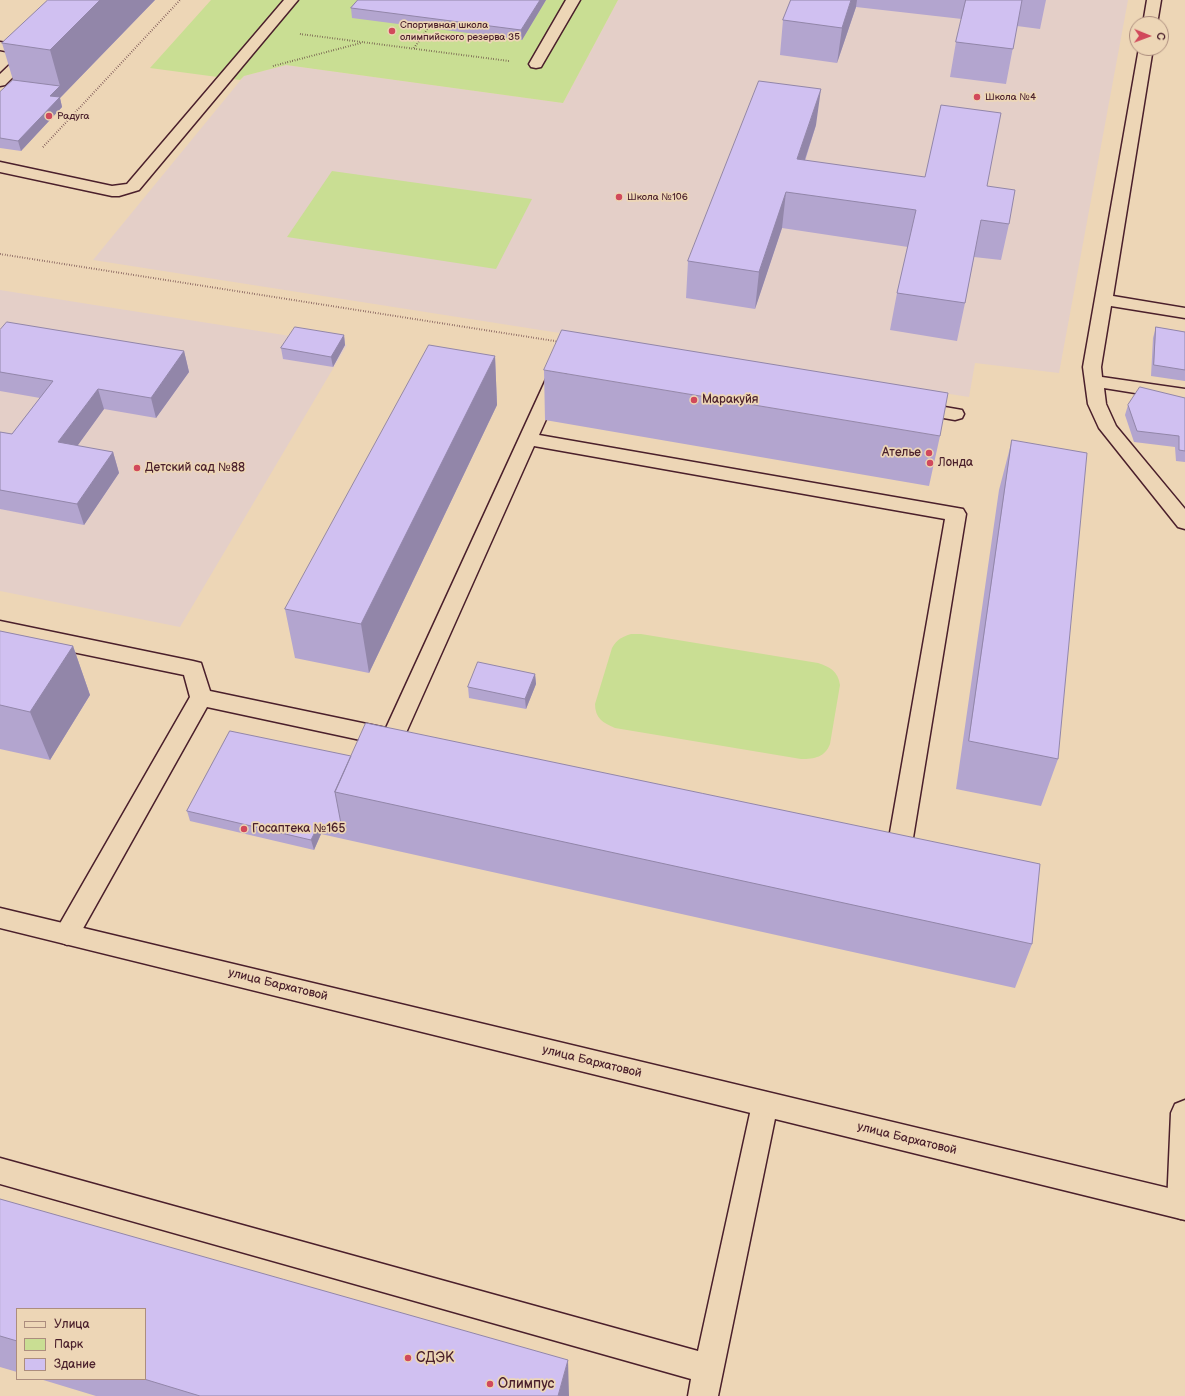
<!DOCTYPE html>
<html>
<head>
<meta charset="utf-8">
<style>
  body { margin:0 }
  #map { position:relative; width:1185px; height:1396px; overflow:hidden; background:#edd6b6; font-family:"Balsamiq Sans",sans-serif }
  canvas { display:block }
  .legend { position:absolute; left:16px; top:1308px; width:130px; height:72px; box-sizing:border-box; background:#edd6b6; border:1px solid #ac8d7e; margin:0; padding:5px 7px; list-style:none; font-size:12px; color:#4a1f2b }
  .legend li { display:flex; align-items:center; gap:8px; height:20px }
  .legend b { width:20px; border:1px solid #ac8d7e }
  .north { position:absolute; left:1129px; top:16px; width:40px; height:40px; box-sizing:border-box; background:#edd6b6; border:1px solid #ac8d7e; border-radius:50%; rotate:91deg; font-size:11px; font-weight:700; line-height:16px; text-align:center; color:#4a1f2b }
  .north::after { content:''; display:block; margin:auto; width:14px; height:18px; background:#d1495b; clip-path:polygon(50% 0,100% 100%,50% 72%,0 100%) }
</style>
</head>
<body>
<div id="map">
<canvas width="1185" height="1396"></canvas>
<ul class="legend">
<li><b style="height:5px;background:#edd6b6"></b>Улица</li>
<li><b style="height:11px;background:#c9de93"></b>Парк</li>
<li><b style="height:11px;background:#d0c0f1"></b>Здание</li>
</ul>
<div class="north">С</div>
</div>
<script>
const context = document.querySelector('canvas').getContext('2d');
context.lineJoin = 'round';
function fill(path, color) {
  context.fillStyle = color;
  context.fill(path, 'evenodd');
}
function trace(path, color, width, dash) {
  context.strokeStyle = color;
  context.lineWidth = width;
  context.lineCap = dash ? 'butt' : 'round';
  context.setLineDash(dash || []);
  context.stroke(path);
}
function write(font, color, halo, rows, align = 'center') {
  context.font = font + ' "Balsamiq Sans",sans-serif';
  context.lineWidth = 3.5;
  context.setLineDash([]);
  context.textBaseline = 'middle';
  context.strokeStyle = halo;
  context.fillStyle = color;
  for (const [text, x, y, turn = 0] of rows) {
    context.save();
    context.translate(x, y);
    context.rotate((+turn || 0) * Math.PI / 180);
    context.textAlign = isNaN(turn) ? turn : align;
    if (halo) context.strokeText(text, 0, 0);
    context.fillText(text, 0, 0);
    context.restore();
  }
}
fill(new Path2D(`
  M 618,0 L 1128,0 L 1059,373 L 975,363 L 969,397 L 93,260 L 244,76 L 286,65 L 563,103 Z
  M 0,290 L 347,345 L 180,627 L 0,591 Z`), '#e4cfc8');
fill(new Path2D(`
  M 211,0 L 618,0 L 563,103 L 286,65 L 244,76 L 240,80 L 150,68 Z
  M 332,171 L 532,199 L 496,269 L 287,237 Z
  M 631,634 L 641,634 L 818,663 C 830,667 838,671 840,685 L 830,744 C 825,757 815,759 801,759 L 615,728 C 603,723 595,718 595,704 L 612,648 C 617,639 622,637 631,634 Z`), '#c9de93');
const lane = new Path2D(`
  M 284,0 L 298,0 L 139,190 L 119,196 L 112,196 L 0,172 L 0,162 L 112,186 L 127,184 Z
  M 566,0 L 580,0 L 541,67 L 536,68 L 531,67 L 529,64 Z
  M 1147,0 L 1161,0 L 1157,24 L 1143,24 Z
  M 0,42 L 32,47 L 37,48 L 39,51 L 5,85 L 0,86 L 0,74 L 21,54 L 0,50 Z
  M 1139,48 L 1153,48 L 1113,296 L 1185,308 L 1185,318 L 1111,306 L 1101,367 L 1102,377 L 1185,389 L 1185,401 L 1104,388 L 1106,404 L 1116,426 L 1185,509 L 1185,529 L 1178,527 L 1099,428 L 1088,404 L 1083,367 Z
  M 557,369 L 563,371 L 566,375 L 539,435 L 963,509 L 966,514 L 912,844 L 908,851 L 900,854 L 892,851 L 888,844 L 945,519 L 534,446 L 401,744 L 393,747 L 207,707 L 76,941 L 67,945 L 58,941 L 55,934 L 58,927 L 190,697 L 184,675 L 0,637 L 0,621 L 193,661 L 201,663 L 210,691 L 386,728 L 548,375 L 551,371 Z
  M 916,402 L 962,410 L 964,414 L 962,418 L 955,420 L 909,412 L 907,408 L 909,404 Z
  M 765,1092 L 775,1095 L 778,1104 L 718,1396 L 688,1396 L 691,1379 L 0,1184 L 0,1158 L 698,1351 L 752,1104 L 755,1095 Z
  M 1185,1100 L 1185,1217 L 1181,1219 L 1171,1215 L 1167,1205 L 1171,1113 L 1175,1104 Z`);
const secondary = new Path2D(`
  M 0,908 L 1185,1192 L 1185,1220 L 0,928 Z`);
trace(lane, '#4a1f2b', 3);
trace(secondary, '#4a1f2b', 3);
trace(new Path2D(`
  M 300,34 L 509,61
  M 414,48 L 428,28
  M 273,66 L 361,43
  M 43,147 L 180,0
  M 0,254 L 561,342`), '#4a1f2b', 2, [0.5, 2]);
fill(lane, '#edd6b6');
fill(secondary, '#edd6b6');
fill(new Path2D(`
  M 48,0 L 155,0 L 60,98 L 62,107 L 21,151 L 0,148 L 0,92 L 13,80 L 2,43 Z
  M 358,0 L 546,0 L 522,40 L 352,18 L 351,8 Z
  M 791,0 L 1046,0 L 1040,29 L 1017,26 L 1006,84 L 950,77 L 956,42 L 962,19 L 856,7 L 837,63 L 780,55 L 783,20 Z
  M 816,125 L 805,161 L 987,186 L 1009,224 L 1001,260 L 974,257 L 965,303 L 957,341 L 890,330 L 897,293 L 908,247 L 782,228 L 755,309 L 686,298 L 688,261 Z
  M 1156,327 L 1185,332 L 1185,381 L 1151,376 L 1153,338 Z
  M 0,330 L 184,351 L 189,372 L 156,418 L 104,409 L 77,446 L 113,452 L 119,473 L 84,525 L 0,509 L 0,432 L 12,434 L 40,398 L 0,391 Z
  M 344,335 L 345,345 L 333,367 L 283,359 L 281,348 Z
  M 495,356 L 497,405 L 369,673 L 295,658 L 285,609 Z
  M 544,370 L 940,436 L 929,486 L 545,420 Z
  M 1185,398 L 1185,462 L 1176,461 L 1175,447 L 1134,442 L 1125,415 L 1128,405 Z
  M 1012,440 L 1058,759 L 1041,806 L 956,789 L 999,490 Z
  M 0,631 L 73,646 L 90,695 L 50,760 L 0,749 Z
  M 535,674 L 536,684 L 526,709 L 469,698 L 468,687 Z
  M 230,731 L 1032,944 L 1015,988 L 321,834 L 314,850 L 190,821 L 187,811 Z
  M 0,1199 L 569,1396 L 96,1396 L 40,1379 L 145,1379 L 17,1309 L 17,1372 L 0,1367 Z`), '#b3a5cf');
fill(new Path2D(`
  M 100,0 L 155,0 L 60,98 L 62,107 L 21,151 L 18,141 L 50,96 L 60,86 L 50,50 Z
  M 540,0 L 546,0 L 522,40 L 521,30 Z
  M 851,0 L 857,0 L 856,7 L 837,63 L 842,28 Z
  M 821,89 L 816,125 L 794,193 L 797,159 Z
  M 786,192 L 782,228 L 755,309 L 759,272 Z
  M 344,335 L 345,345 L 333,367 L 331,357 Z
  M 184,351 L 189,372 L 156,418 L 151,398 Z
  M 495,356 L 497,405 L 369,673 L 361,624 Z
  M 98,389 L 104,409 L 65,463 L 58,442 Z
  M 113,452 L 119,473 L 84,525 L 77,504 Z
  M 73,646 L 90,695 L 50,760 L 30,712 Z
  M 535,674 L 536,684 L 526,709 L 525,699 Z
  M 319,824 L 321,834 L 314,850 L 311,840 Z
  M 568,1360 L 569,1396 L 558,1396 Z`), '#9286a9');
const building = new Path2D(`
  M 48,0 L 100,0 L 50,50 L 2,43 Z
  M 358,0 L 540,0 L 521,30 L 351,8 Z
  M 791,0 L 851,0 L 842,28 L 783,20 Z
  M 966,0 L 1022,0 L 1013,49 L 956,42 Z
  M 13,80 L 60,86 L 50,96 L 60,97 L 18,141 L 0,138 L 0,92 Z
  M 759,81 L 821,89 L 797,159 L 925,177 L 941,105 L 1001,113 L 987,186 L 1015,190 L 1009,224 L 981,220 L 965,303 L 897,293 L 916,210 L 786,192 L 759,272 L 688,261 Z
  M 7,322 L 184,351 L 151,398 L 98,389 L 58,442 L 113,452 L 77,504 L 0,490 L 0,432 L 12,434 L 53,381 L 0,372 L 0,330 Z
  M 295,327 L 344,335 L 331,357 L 281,348 Z
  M 1156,327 L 1185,332 L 1185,370 L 1154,365 Z
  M 562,330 L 948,393 L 940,436 L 544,370 Z
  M 429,345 L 495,356 L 361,624 L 285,609 Z
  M 1140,387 L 1185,398 L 1185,451 L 1179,450 L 1179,436 L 1137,431 L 1128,405 Z
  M 1012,440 L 1087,453 L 1058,759 L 969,741 Z
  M 0,631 L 73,646 L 30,712 L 0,705 Z
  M 478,662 L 535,674 L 525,699 L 468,687 Z
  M 366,723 L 1040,864 L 1032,944 L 335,792 Z
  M 230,731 L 351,756 L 335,792 L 342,829 L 319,824 L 311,840 L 187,811 Z
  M 0,1199 L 568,1360 L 558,1396 L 200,1396 L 144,1379 L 145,1379 L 145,1309 L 17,1309 L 17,1341 L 0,1336 Z`);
fill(building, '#d0c0f1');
trace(building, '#9286a9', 1);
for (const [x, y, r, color] of [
  [392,31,4,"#d1495b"],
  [977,97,4,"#d1495b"],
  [49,116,4,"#d1495b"],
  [619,197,4,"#d1495b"],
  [694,400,4,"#d1495b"],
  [929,453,4,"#d1495b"],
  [930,463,4,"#d1495b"],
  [137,468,4,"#d1495b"],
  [244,829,4,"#d1495b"],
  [408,1358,4,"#d1495b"],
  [490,1384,4,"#d1495b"]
]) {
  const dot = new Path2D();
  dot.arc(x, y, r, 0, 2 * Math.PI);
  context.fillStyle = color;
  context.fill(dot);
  trace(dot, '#edd6b6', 1.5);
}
write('10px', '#4a1f2b', '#edd6b6', [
  ["Спортивная школа",400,25],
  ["олимпийского резерва 35",400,37],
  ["Школа №4",985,97],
  ["Радуга",57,116],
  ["Школа №106",627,197]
], 'left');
write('12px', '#4a1f2b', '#edd6b6', [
  ["Маракуйя",702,400],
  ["Ателье",921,453,"right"],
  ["Лонда",938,463],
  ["Детский сад №88",145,468],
  ["Госаптека №165",252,829]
], 'left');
write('12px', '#4a1f2b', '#edd6b6', [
  ["улица Бархатовой",278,985,14],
  ["улица Бархатовой",592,1062,14],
  ["улица Бархатовой",907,1139,14]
]);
write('14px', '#4a1f2b', '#edd6b6', [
  ["СДЭК",416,1358],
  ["Олимпус",498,1384]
], 'left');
</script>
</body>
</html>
